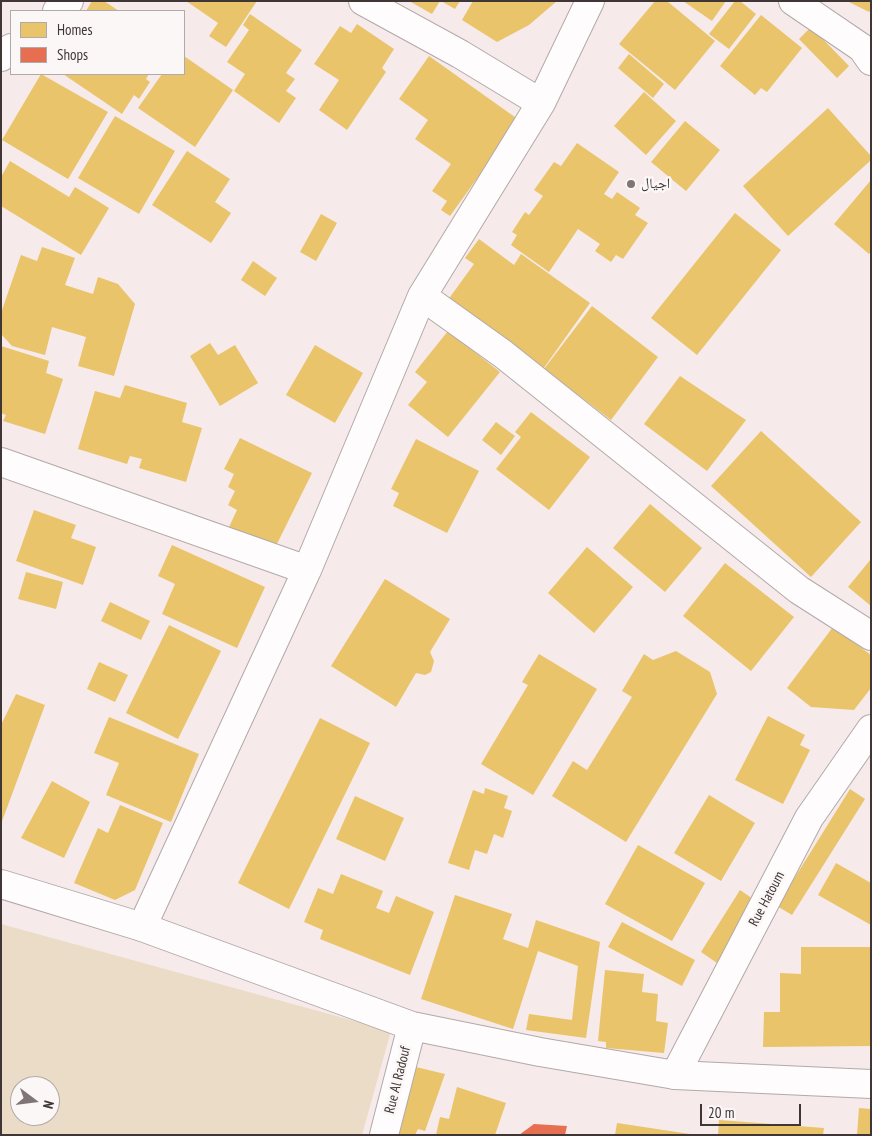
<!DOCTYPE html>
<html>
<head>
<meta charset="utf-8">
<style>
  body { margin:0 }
  #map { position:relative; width:872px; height:1136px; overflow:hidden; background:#f7eaea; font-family:"PT Sans Narrow",sans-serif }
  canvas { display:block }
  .frame { position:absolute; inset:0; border:2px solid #403636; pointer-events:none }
  .legend { position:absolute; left:10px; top:10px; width:175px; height:65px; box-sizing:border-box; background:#fcf7f7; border:1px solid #b1aaaa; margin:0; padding:6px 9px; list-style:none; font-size:15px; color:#403636 }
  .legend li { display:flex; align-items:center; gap:10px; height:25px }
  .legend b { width:25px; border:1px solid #b1aaaa }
  .north { position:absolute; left:10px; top:1076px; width:50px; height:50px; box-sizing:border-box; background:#fcf7f7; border:1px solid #b1aaaa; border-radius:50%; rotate:105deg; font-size:14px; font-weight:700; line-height:20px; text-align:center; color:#403636 }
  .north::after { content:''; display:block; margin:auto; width:18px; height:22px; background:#807575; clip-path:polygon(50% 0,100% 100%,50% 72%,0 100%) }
  .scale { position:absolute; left:700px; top:1104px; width:101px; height:22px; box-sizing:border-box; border:2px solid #403636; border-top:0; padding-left:6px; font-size:15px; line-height:18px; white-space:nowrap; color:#403636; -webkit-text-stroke:4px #fcf7f7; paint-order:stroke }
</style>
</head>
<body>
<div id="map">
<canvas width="872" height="1136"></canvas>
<div class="frame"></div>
<ul class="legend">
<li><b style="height:14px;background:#e9c46a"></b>Homes</li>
<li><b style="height:14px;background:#e76f51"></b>Shops</li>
</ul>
<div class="north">N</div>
<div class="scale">20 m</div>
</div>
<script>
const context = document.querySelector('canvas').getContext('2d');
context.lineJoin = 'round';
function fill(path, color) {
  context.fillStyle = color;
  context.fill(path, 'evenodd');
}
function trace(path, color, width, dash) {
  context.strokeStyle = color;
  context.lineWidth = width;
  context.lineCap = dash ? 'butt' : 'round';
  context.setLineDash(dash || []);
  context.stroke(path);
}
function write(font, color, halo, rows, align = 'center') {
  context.font = font + ' "PT Sans Narrow","Noto Naskh Arabic",sans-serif';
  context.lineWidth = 5;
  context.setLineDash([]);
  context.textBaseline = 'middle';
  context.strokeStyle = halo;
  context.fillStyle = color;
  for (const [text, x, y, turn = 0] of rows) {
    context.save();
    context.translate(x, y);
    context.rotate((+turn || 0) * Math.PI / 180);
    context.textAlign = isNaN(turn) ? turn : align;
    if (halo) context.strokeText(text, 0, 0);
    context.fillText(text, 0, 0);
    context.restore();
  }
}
fill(new Path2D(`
  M 1,924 L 391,1031 L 362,1135 L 1,1135 ZM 20,1086 L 50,1086 L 50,1116 L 20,1116 Z`), '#ebdcc7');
fill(new Path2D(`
  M 92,1 L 104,1 L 119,11 L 86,11 Z
  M 186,1 L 257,1 L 226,47 L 209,36 L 218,23 Z
  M 409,1 L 440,1 L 432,14 Z
  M 441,1 L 460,1 L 455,9 Z
  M 473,1 L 557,1 L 529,25 L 497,42 L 462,20 Z
  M 655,1 L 667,1 L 715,41 L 675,90 L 619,44 Z
  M 683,1 L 726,1 L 712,21 Z
  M 735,1 L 740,1 L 756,14 L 729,49 L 709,34 Z
  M 847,1 L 871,1 L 871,9 L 869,12 Z
  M 250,14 L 302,50 L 286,73 L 295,79 L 286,91 L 296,98 L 279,123 L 234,91 L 245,74 L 227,62 L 249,30 L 243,25 Z
  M 761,15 L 802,48 L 767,92 L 761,88 L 755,95 L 720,66 Z
  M 357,24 L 394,49 L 382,68 L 386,72 L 347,130 L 319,110 L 339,80 L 314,64 L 340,26 L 351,33 Z
  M 811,27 L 849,66 L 837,78 L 799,39 Z
  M 629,54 L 664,84 L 653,98 L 618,68 Z
  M 184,56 L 233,90 L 195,147 L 138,108 L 162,74 L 184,74 Z
  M 429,56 L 519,120 L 450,216 L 441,210 L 447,201 L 432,191 L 451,164 L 415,139 L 428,120 L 399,99 Z
  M 41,74 L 108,112 L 68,179 L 2,140 Z
  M 63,74 L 149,74 L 146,79 L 150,82 L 139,99 L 134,95 L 122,114 Z
  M 644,92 L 676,121 L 646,155 L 614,126 Z
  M 828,108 L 871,156 L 871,160 L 788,236 L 743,186 Z
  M 115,116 L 175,151 L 139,214 L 78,178 Z
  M 685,121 L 720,150 L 686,191 L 651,162 Z
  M 577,143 L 619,172 L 604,194 L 612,199 L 617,192 L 640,208 L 635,215 L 648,223 L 623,259 L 616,255 L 611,262 L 595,251 L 600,244 L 578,229 L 549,272 L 511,245 L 517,235 L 512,232 L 525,212 L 529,215 L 543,196 L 534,190 L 554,162 L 561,166 Z
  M 187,151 L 230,179 L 215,202 L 231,213 L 211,243 L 152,205 Z
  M 10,161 L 69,197 L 75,187 L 109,208 L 81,255 L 1,206 L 1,177 Z
  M 871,180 L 871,251 L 869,254 L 834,224 Z
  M 735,213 L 781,250 L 697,355 L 651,318 Z
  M 321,214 L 337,223 L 316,261 L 300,252 Z
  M 479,239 L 514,265 L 521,254 L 590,303 L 541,372 L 445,304 L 474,264 L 465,258 Z
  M 42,247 L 75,258 L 65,285 L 93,294 L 98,277 L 118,284 L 135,304 L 114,376 L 78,366 L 86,337 L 52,327 L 45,355 L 12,346 L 1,334 L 1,313 L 21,255 L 37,261 Z
  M 253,261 L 277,278 L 265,296 L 241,280 Z
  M 592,306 L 658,357 L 611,420 L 544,369 Z
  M 448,331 L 500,372 L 448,437 L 408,405 L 427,382 L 415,372 Z
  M 210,343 L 218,355 L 235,345 L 258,383 L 220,406 L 190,356 Z
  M 315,345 L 363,373 L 335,423 L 286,395 Z
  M 1,346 L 49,361 L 46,373 L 63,379 L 45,434 L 3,421 L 6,415 L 1,413 Z
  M 680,376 L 746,420 L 707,471 L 644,424 Z
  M 125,385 L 187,403 L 182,422 L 202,428 L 186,482 L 139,468 L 142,459 L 130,456 L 127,464 L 78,449 L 95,391 L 120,398 Z
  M 531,412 L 590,457 L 549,510 L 496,469 L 521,437 L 515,432 Z
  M 496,422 L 515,436 L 501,455 L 482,440 Z
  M 761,431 L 861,522 L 811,577 L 711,486 Z
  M 240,438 L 312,473 L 274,550 L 229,527 L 237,510 L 228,505 L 235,491 L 228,487 L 234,474 L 224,469 Z
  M 416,439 L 479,471 L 447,533 L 393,506 L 399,493 L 391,489 Z
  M 650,504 L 702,548 L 665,592 L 613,548 Z
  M 34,510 L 76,525 L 71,538 L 96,547 L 83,585 L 16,561 Z
  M 172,545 L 265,587 L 237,648 L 162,614 L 175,584 L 158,576 Z
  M 587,547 L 633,587 L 594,633 L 548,593 Z
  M 871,559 L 871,606 L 848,587 Z
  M 725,563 L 794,617 L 751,671 L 683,616 Z
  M 26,572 L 63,582 L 56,609 L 18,599 Z
  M 385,579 L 450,619 L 430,652 L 434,661 L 431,672 L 425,675 L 416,673 L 396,707 L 331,666 Z
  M 110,602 L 150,621 L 141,640 L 101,621 Z
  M 169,625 L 221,651 L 178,739 L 126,713 Z
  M 833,627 L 871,655 L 871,688 L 854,710 L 811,707 L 787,688 Z
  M 676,651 L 710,672 L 717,694 L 626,842 L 552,796 L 573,761 L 587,770 L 632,697 L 622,691 L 644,654 L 653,660 Z
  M 539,654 L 597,689 L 533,795 L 481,764 L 528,685 L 522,682 Z
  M 99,662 L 128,675 L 115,702 L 87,689 Z
  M 16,694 L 45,705 L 1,824 L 1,725 Z
  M 768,716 L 805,735 L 800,745 L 810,750 L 783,804 L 735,780 Z
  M 109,717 L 199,754 L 171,822 L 106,795 L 119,763 L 94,753 Z
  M 320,718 L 370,743 L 289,909 L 238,883 Z
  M 52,781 L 90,802 L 64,858 L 21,838 Z
  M 485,788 L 508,796 L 504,808 L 512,811 L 503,838 L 494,834 L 487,854 L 475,850 L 469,870 L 448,863 L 473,790 L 484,794 Z
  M 850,789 L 865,799 L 792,915 L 777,906 Z
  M 709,795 L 755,823 L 721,881 L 674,853 Z
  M 355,796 L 404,818 L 385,861 L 336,839 Z
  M 120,805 L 163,823 L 135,890 L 115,900 L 74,883 L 98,828 L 108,833 Z
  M 638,845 L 705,883 L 672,941 L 605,904 Z
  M 836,863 L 871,883 L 871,925 L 818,895 Z
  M 341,874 L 383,891 L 376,908 L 389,913 L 396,896 L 434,912 L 410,975 L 320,939 L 323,930 L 304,922 L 318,888 L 333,894 Z
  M 740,890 L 756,901 L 717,963 L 701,952 Z
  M 455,895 L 512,914 L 503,939 L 528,948 L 536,920 L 600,942 L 586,1038 L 526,1030 L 529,1014 L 572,1020 L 578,966 L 538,951 L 513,1029 L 421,999 Z
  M 622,922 L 695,960 L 682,986 L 608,947 Z
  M 801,947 L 871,947 L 871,1046 L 763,1047 L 764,1012 L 780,1012 L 780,973 L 801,974 Z
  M 605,970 L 644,974 L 642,992 L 658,994 L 656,1021 L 668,1023 L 664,1053 L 606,1048 L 606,1042 L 598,1041 Z
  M 416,1067 L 445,1074 L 425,1131 L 418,1129 L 415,1135 L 396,1135 Z
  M 457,1087 L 506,1103 L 495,1135 L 436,1135 L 440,1117 L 449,1119 Z
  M 859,1108 L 871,1109 L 871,1135 L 857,1135 Z
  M 719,1120 L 824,1128 L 823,1135 L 718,1135 Z
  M 617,1123 L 690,1134 L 690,1135 L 615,1135 Z`), '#e9c46a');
fill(new Path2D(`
  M 534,1124 L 567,1126 L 565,1135 L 519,1135 Z`), '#e76f51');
const street = new Path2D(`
  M 363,1 L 460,54 L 541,103
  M 793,1 L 862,48 L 871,61
  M 57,11 L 69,1
  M 1,57 L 11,48
  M 422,296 L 503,354 L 799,590 L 871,636
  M 1,462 L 307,570
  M 142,927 L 307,570 L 422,296 L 541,103 L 590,1
  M 675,1075 L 809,818 L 871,729`);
const secondary = new Path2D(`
  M 1,884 L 142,927 L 412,1026 L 540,1052 L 675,1075 L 871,1084
  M 384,1135 L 412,1026`);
trace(street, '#b2a9a9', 30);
trace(secondary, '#b2a9a9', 30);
trace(street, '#fefcfc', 28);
trace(secondary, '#fefcfc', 28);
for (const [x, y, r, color] of [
  [631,184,5,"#807575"]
]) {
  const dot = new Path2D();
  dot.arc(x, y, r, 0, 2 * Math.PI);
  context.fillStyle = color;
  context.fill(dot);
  trace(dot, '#fcf7f7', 2);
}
write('14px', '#403636', '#fcf7f7', [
  ["اجيال",641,184]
], 'left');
write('14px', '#403636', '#fcf7f7', [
  ["Rue Hatoum",767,899,-62],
  ["Rue Al Radouf",398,1080,-76]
]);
</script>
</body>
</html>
